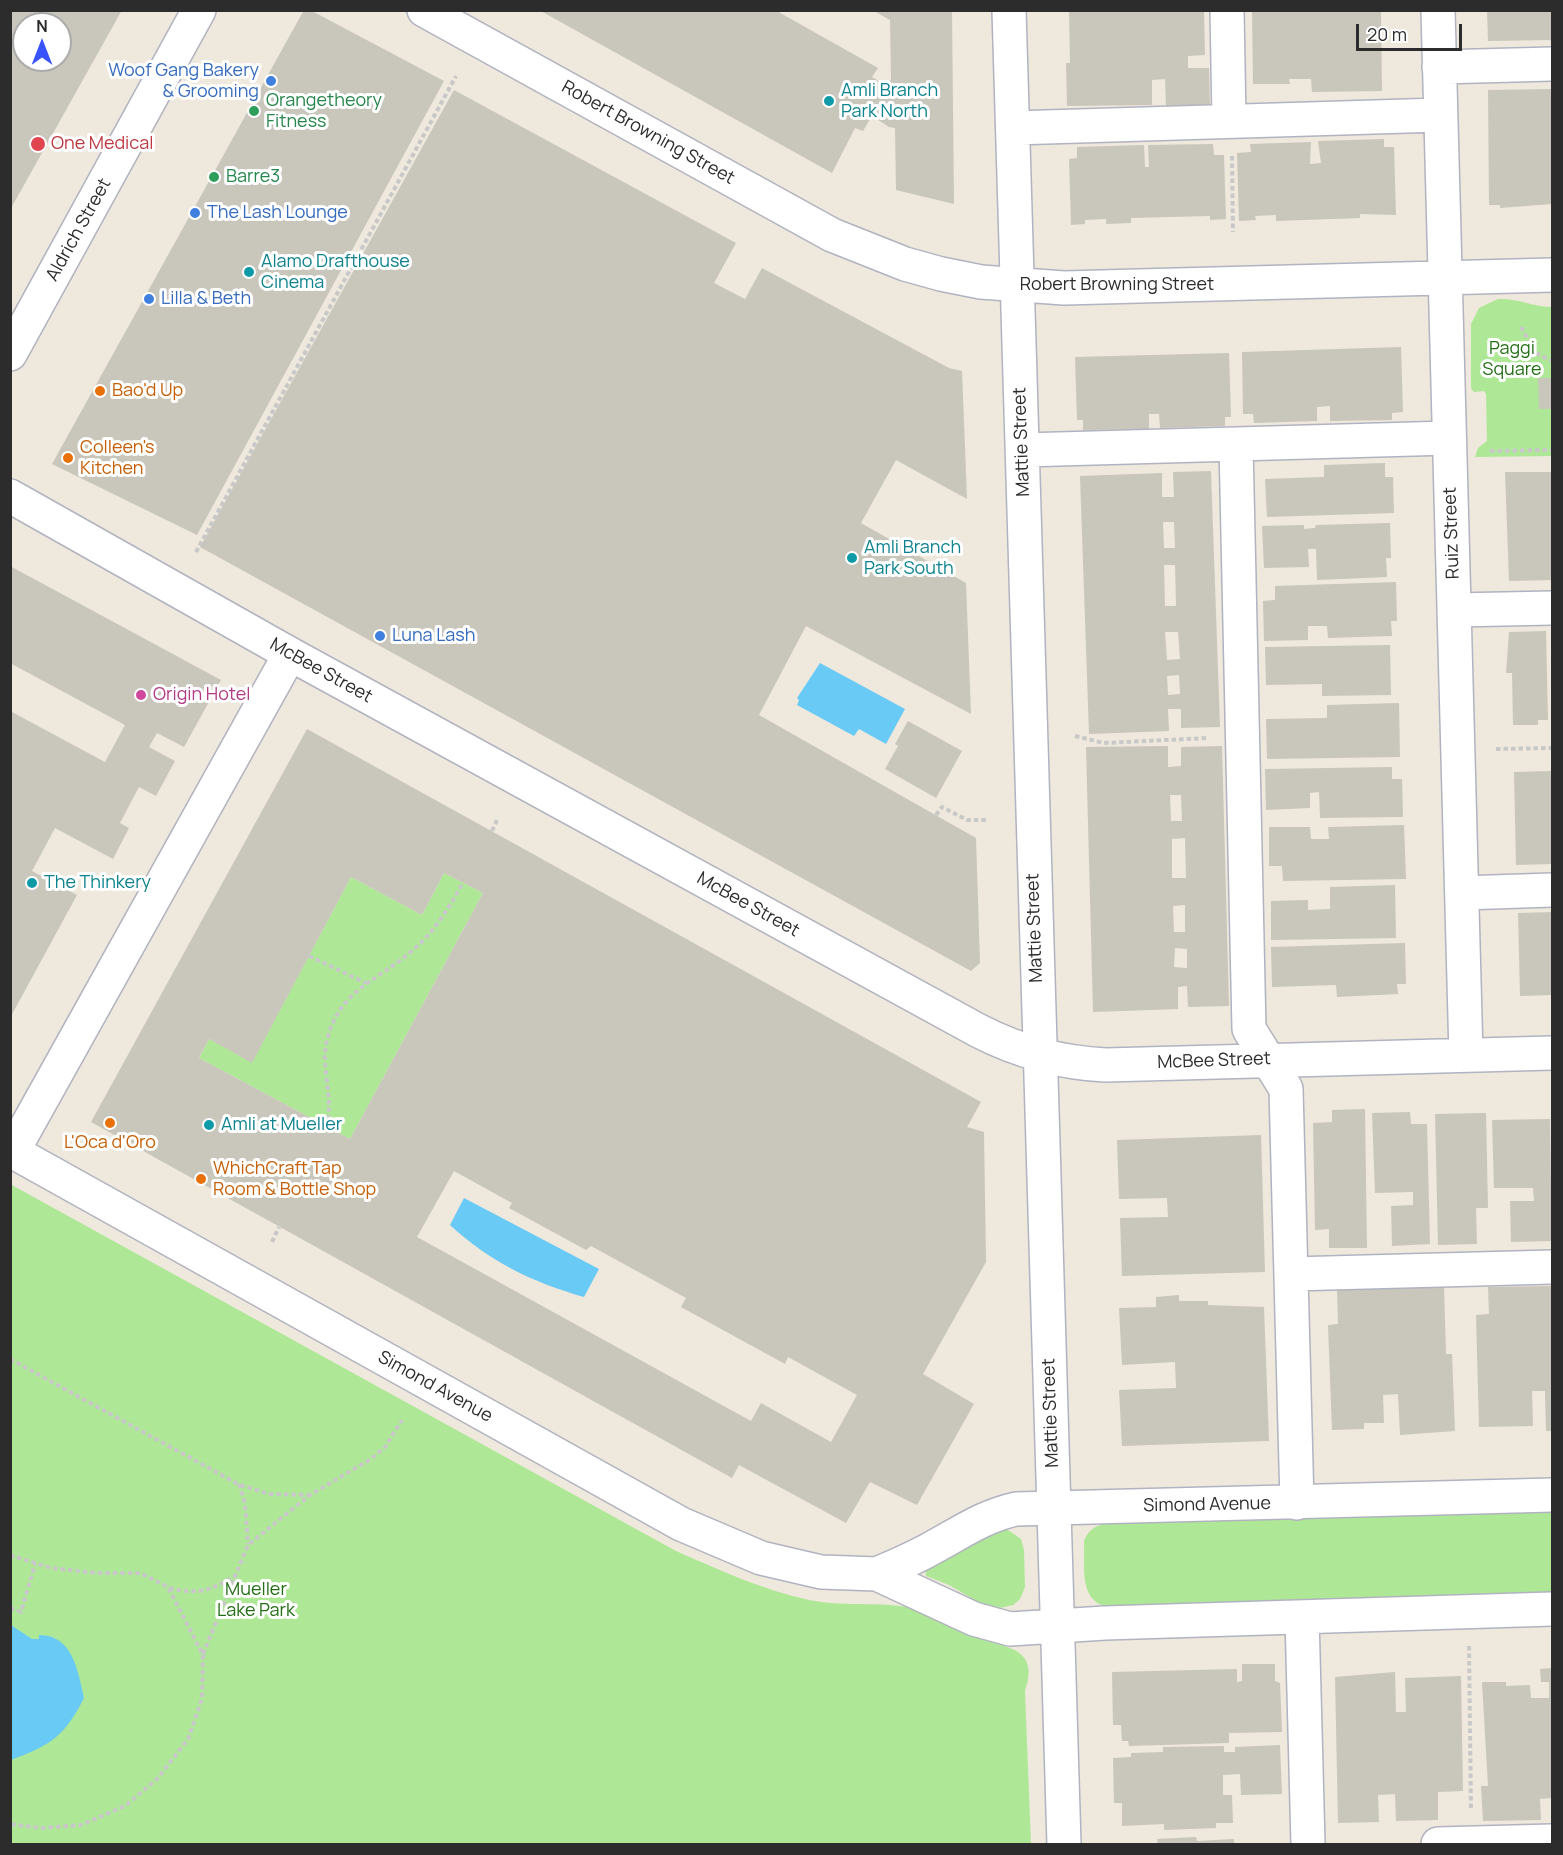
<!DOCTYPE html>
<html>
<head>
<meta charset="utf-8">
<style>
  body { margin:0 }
  #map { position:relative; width:1563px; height:1855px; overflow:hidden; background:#eee8dd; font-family:Manrope,sans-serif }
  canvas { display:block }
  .frame { position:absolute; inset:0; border:12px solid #2c2c2c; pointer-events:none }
  .north { position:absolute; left:12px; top:12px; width:60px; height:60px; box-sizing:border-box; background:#fff; border:2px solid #ababab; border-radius:50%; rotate:0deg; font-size:16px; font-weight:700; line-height:24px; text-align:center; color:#2c2c2c }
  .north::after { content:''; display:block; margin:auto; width:21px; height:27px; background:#3954ff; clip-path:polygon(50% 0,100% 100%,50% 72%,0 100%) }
  .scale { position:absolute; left:1356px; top:24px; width:106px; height:27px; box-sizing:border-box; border:3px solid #2c2c2c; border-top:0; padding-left:8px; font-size:18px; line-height:21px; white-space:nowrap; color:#2c2c2c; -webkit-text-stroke:4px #fff; paint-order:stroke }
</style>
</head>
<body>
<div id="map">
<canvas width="1563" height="1855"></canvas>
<div class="frame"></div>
<div class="north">N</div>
<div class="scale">20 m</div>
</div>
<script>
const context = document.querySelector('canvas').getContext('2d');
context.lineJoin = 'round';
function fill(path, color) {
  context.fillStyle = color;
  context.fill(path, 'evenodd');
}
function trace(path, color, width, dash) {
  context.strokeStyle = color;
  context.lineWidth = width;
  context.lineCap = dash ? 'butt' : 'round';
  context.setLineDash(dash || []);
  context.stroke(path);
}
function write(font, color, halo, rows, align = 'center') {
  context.font = font + ' Manrope,sans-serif';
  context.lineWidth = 6;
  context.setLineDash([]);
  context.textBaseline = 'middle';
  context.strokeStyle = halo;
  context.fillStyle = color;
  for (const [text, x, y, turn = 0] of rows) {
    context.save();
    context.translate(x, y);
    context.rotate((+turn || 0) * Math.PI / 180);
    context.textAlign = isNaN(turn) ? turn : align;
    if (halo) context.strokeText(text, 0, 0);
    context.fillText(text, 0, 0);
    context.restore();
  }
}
fill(new Path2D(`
  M 1498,299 C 1518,298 1533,307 1552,307 L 1552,456 L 1475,457 L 1478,448 L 1487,441 L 1486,394 L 1484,391 L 1474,392 L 1471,388 L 1471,324 L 1479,308 Z
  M 444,873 L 483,893 L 350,1139 L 199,1058 L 209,1039 L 252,1062 L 351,877 L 422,915 Z
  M 10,1184 L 676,1551 C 720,1570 762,1590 809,1600 C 847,1608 889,1599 927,1612 C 945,1618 960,1630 976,1637 C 1003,1648 1041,1646 1025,1691 L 1031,1844 L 11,1844 Z
  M 1552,1510 L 1552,1594 L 1110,1607 C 1078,1603 1085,1566 1084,1541 C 1089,1528 1097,1525 1111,1522 Z
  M 1005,1528 L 1021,1539 L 1024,1550 L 1025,1587 L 1020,1599 L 1013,1605 L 1000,1608 L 980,1603 L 949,1585 L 926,1576 L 925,1567 L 969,1541 Z`), '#aee896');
fill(new Path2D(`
  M 820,663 L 905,709 L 886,744 L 859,729 L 854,736 L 797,705 L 799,700 L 797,698 Z
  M 464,1198 L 599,1269 L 584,1297 C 532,1282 490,1262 450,1225 Z
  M 11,1625 L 32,1639 L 39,1639 L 39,1635 C 73,1635 78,1671 84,1698 C 64,1737 51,1745 11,1760 Z`), '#6acaf6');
fill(new Path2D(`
  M 10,10 L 122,10 L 10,210 ZM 24,24 L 60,24 L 60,60 L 24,60 Z
  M 304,10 L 310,10 L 444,81 L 197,535 L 52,464 Z
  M 539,10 L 775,10 L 878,68 L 872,77 L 887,86 L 891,79 L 890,20 L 872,10 L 952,10 L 954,204 L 896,190 L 895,128 L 889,127 L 872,116 L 863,131 L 855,128 L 832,173 Z
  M 1069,10 L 1204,10 L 1205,55 L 1188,56 L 1188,68 L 1209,68 L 1210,105 L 1166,106 L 1165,79 L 1152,80 L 1152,105 L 1067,106 L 1066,63 L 1070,63 Z
  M 1381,10 L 1382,91 L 1312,92 L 1311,79 L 1289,79 L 1290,84 L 1253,84 L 1252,12 Z
  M 1487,10 L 1552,10 L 1552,40 L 1488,41 Z
  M 1552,89 L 1552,204 L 1500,208 L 1500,205 L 1489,205 L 1488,90 Z
  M 454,90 L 736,243 L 714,283 L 745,299 L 762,268 L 949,368 L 962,371 L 967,499 L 896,460 L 861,523 L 966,583 L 971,714 L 806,626 L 759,715 L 976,838 L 980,963 L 971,971 L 200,547 Z
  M 1384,139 L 1384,147 L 1394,147 L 1396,215 L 1360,214 L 1360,218 L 1276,221 L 1276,215 L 1255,216 L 1256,220 L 1239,221 L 1237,153 L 1251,152 L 1250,144 L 1311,142 L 1310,164 L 1321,163 L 1318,141 Z
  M 1213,144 L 1214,155 L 1224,155 L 1226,219 L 1210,220 L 1210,216 L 1131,218 L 1131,223 L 1106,224 L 1106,219 L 1085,220 L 1085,224 L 1071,225 L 1069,159 L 1077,158 L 1077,147 L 1144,145 L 1145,167 L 1149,167 L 1148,145 Z
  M 1401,347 L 1403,412 L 1392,413 L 1392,420 L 1330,421 L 1330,406 L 1317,407 L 1317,421 L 1254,423 L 1253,414 L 1243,414 L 1242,352 Z
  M 1229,353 L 1231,417 L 1225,417 L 1225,426 L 1160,428 L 1159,414 L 1149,414 L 1149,429 L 1083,430 L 1083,420 L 1077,420 L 1075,357 Z
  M 1538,378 L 1552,378 L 1552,409 L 1539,409 Z
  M 1385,463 L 1385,477 L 1393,477 L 1394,513 L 1267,517 L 1265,479 L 1324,477 L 1324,465 Z
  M 1211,471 L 1220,727 L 1181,728 L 1181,709 L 1168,709 L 1169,731 L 1089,734 L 1080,476 L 1162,473 L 1162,497 L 1174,497 L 1173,472 ZM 1163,522 L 1174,522 L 1175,548 L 1164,548 ZM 1164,565 L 1175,565 L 1176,606 L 1165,606 ZM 1165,632 L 1178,632 L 1180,659 L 1167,660 ZM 1179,675 L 1180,694 L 1168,695 L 1167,676 Z
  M 1505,472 L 1552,472 L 1552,580 L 1509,581 Z
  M 1390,523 L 1391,558 L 1386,558 L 1387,577 L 1317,580 L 1316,549 L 1308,549 L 1309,567 L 1264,568 L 1262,526 L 1304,525 L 1304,529 L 1315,528 L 1316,525 Z
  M 10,566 L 221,680 L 184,747 L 157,733 L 149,747 L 175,761 L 156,796 L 139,787 L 120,823 L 129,828 L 113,859 L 55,828 L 32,871 L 77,895 L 10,1018 L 10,711 L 105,762 L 125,725 L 10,663 Z
  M 1396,582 L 1397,621 L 1391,621 L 1392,636 L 1328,638 L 1327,626 L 1308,626 L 1308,640 L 1264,641 L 1263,601 L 1275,600 L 1275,586 Z
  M 1546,631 L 1548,720 L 1538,720 L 1538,725 L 1513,725 L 1512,673 L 1506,673 L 1509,632 Z
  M 1390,645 L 1391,695 L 1322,696 L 1322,684 L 1266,685 L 1265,647 Z
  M 1399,703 L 1400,757 L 1267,759 L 1266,719 L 1327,718 L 1327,705 Z
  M 908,721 L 962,751 L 936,798 L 885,769 L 898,746 L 895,744 Z
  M 307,729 L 981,1102 L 967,1127 L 984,1132 L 986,1262 L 923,1374 L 974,1404 L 917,1505 L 870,1482 L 846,1523 L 739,1465 L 732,1478 L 91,1122 ZM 444,873 L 483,893 L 350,1139 L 199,1058 L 209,1039 L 252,1063 L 351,877 L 422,915 ZM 454,1171 L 512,1203 L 509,1208 L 586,1250 L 591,1246 L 686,1298 L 681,1307 L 785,1364 L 788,1357 L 857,1395 L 831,1442 L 761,1403 L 751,1421 L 417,1237 Z
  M 1168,746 L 1168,767 L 1181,766 L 1181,747 L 1222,746 L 1229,1006 L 1188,1007 L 1187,986 L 1178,987 L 1178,1009 L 1093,1012 L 1086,747 ZM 1170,795 L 1181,795 L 1182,821 L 1171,821 ZM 1185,838 L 1186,878 L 1172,878 L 1172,839 ZM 1185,905 L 1185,932 L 1174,932 L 1173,906 ZM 1175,948 L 1187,949 L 1187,968 L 1174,967 Z
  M 1392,767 L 1392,779 L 1402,779 L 1403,817 L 1320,818 L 1319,792 L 1310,793 L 1310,808 L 1266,810 L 1265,769 Z
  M 1551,771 L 1552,864 L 1516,865 L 1514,772 Z
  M 1404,825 L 1406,879 L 1283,881 L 1282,866 L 1269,866 L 1269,827 L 1310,827 L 1311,839 L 1329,839 L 1328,827 Z
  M 1395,885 L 1396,938 L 1271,940 L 1271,901 L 1308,900 L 1308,910 L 1330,909 L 1330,887 Z
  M 1552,912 L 1552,995 L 1520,996 L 1518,913 Z
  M 1405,943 L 1406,984 L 1397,984 L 1398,994 L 1337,997 L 1336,985 L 1272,987 L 1271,947 Z
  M 1365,1109 L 1367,1248 L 1329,1248 L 1329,1229 L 1315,1230 L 1313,1123 L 1332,1122 L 1332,1110 Z
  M 1410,1112 L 1411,1124 L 1427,1124 L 1430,1244 L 1392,1246 L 1391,1206 L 1413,1205 L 1413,1192 L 1375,1193 L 1372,1113 Z
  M 1486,1113 L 1488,1208 L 1476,1208 L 1477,1244 L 1438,1245 L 1435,1114 Z
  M 1550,1119 L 1552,1241 L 1511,1242 L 1510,1201 L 1534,1201 L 1533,1188 L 1494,1188 L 1492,1120 Z
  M 1261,1135 L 1265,1272 L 1122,1276 L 1120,1218 L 1168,1217 L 1167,1198 L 1119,1199 L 1117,1140 Z
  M 1444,1286 L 1446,1354 L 1452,1354 L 1455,1431 L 1400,1435 L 1398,1394 L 1383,1395 L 1384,1423 L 1364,1423 L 1364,1429 L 1332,1430 L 1328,1325 L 1338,1324 L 1337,1290 Z
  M 1552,1286 L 1552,1431 L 1546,1431 L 1545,1391 L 1532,1391 L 1533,1426 L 1479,1427 L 1476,1315 L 1489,1314 L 1488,1287 Z
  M 1179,1295 L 1179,1301 L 1208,1301 L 1208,1305 L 1264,1307 L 1269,1441 L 1122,1446 L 1119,1390 L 1176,1388 L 1175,1362 L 1122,1365 L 1119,1308 L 1156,1307 L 1156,1297 Z
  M 1242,1664 L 1275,1664 L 1275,1681 L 1280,1683 L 1282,1732 L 1229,1733 L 1229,1743 L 1129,1746 L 1128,1741 L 1122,1741 L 1121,1725 L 1113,1725 L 1112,1672 L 1237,1669 L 1237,1682 L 1242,1681 Z
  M 1552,1668 L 1552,1798 L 1540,1799 L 1541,1820 L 1483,1821 L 1481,1786 L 1488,1786 L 1482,1682 L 1506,1682 L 1506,1686 L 1530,1685 L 1531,1698 L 1549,1698 L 1549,1682 L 1541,1682 L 1540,1669 Z
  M 1395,1672 L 1396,1712 L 1406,1712 L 1405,1678 L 1461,1676 L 1463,1791 L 1438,1792 L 1438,1820 L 1396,1821 L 1395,1794 L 1378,1795 L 1379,1822 L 1338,1823 L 1335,1677 Z
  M 1280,1745 L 1282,1794 L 1241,1795 L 1240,1774 L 1223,1775 L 1223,1795 L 1232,1795 L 1233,1823 L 1216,1823 L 1216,1828 L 1164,1830 L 1164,1824 L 1122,1826 L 1122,1803 L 1114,1803 L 1113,1758 L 1131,1757 L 1131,1753 L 1163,1752 L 1163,1747 L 1224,1746 L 1224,1752 L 1235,1752 L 1235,1747 Z
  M 1196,1837 L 1197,1841 L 1234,1839 L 1234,1844 L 1158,1844 L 1157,1839 Z`), '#c9c6bc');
const minor = new Path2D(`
  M 424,10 L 832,235 L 905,264 L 941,274 L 981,282 L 1064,288 L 1552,275
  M 1009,10 L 1064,1844
  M 1227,10 L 1229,121
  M 1438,10 L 1466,1055
  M 1439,67 L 1552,64
  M 1013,128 L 1440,115
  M 10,354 L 199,10
  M 1236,445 L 1249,1029 L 1286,1089 L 1297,1503
  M 1023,450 L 1449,438
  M 10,496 L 290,654 L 979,1031 C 1018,1051 1061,1063 1106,1065 L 1552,1053
  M 1455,610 L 1552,608
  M 1462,893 L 1552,890
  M 10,1150 L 681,1524 L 761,1558 L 821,1572 L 877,1574 L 974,1619 L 1010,1629 L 1105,1623 L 1552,1609
  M 13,1151 L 290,654
  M 1291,1274 L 1552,1267
  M 877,1574 C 895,1566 915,1558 932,1548 C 960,1533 984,1516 1016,1509 L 1552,1495
  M 1302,1617 L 1308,1844
  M 1438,1844 L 1552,1841`);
trace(minor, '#b1b3c0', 36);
trace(new Path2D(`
  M 1232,156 L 1233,232
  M 1521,327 L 1536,353 L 1552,361
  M 1490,451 L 1552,450
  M 196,552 L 456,76
  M 1075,736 L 1104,743 L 1208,738
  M 1496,749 L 1552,748
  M 936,815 L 942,807 L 967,820 L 988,820
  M 492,831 L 498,818
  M 309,956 L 366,983
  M 327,1127 C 334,1096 320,1068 327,1040 C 340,988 379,981 414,949 C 435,931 449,907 463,883
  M 272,1242 L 279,1227
  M 10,1359 L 238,1484 L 269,1494 L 310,1495
  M 239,1484 L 245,1503 L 248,1544
  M 10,1555 L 51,1568 L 97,1573 L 140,1573 L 168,1587 L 203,1655 L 202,1699 L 188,1739 L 157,1779 L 125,1806 L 81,1825 L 41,1828 L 10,1824
  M 169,1588 C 198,1595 209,1591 235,1576
  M 10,1608 L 21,1612 L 35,1564
  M 1469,1646 L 1471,1810
  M 203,1654 L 248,1545 L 310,1495 L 371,1459 L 385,1447 L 402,1420`), '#c8c8c8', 4, [4.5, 3]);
trace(minor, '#fff', 33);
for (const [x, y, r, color] of [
  [271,81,6,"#3f7fe0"],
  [829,101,6,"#0f9aa8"],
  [254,111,6,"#2e9e5b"],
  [38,144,8,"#e0444e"],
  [214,177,6,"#2e9e5b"],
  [195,213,6,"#3f7fe0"],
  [249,272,6,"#0f9aa8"],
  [149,299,6,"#3f7fe0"],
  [100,391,6,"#e8710a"],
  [68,458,6,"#e8710a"],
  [852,558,6,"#0f9aa8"],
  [380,636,6,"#3f7fe0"],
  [141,695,6,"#d1479c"],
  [32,883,6,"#0f9aa8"],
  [110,1123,6,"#e8710a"],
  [209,1125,6,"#0f9aa8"],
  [201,1179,6,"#e8710a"]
]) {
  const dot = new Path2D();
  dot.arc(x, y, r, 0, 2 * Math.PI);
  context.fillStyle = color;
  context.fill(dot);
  trace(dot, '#fff', 2);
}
write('18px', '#366cbe', '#fff', [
  ["Woof Gang Bakery",259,71,"right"],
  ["& Grooming",259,92,"right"],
  ["The Lash Lounge",207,213],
  ["Lilla & Beth",161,299],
  ["Luna Lash",392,636]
], 'left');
write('18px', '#0d838f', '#fff', [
  ["Amli Branch",841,91],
  ["Park North",841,112],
  ["Alamo Drafthouse",261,262],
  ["Cinema",261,283],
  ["Amli Branch",864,548],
  ["Park South",864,569],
  ["The Thinkery",44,883],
  ["Amli at Mueller",221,1125]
], 'left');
write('18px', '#27864d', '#fff', [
  ["Orangetheory",266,101],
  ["Fitness",266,122],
  ["Barre3",226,177]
], 'left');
write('18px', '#2c2c2c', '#fff', [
  ["Robert Browning Street",648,133,29],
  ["Aldrich Street",79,230,-61],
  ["Robert Browning Street",1117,285],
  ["Mattie Street",1022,442,-92],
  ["Ruiz Street",1452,533,-92],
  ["McBee Street",321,671,29],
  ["McBee Street",748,905,29],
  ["Mattie Street",1035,928,-92],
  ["McBee Street",1214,1061,-2],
  ["Simond Avenue",435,1387,29],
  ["Mattie Street",1051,1413,-92],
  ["Simond Avenue",1207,1505,-1]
]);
write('18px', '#be3a42', '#fff', [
  ["One Medical",51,144]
], 'left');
write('18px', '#246f16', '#fff', [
  ["Paggi",1512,349],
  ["Square",1512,370],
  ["Mueller",256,1590],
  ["Lake Park",256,1611]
]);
write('18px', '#c56008', '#fff', [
  ["Bao'd Up",112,391],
  ["Colleen's",80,448],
  ["Kitchen",80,469],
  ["L'Oca d'Oro",110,1143,"center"],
  ["WhichCraft Tap",213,1169],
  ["Room & Bottle Shop",213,1190]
], 'left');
write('18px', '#b23c85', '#fff', [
  ["Origin Hotel",153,695]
], 'left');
</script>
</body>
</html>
